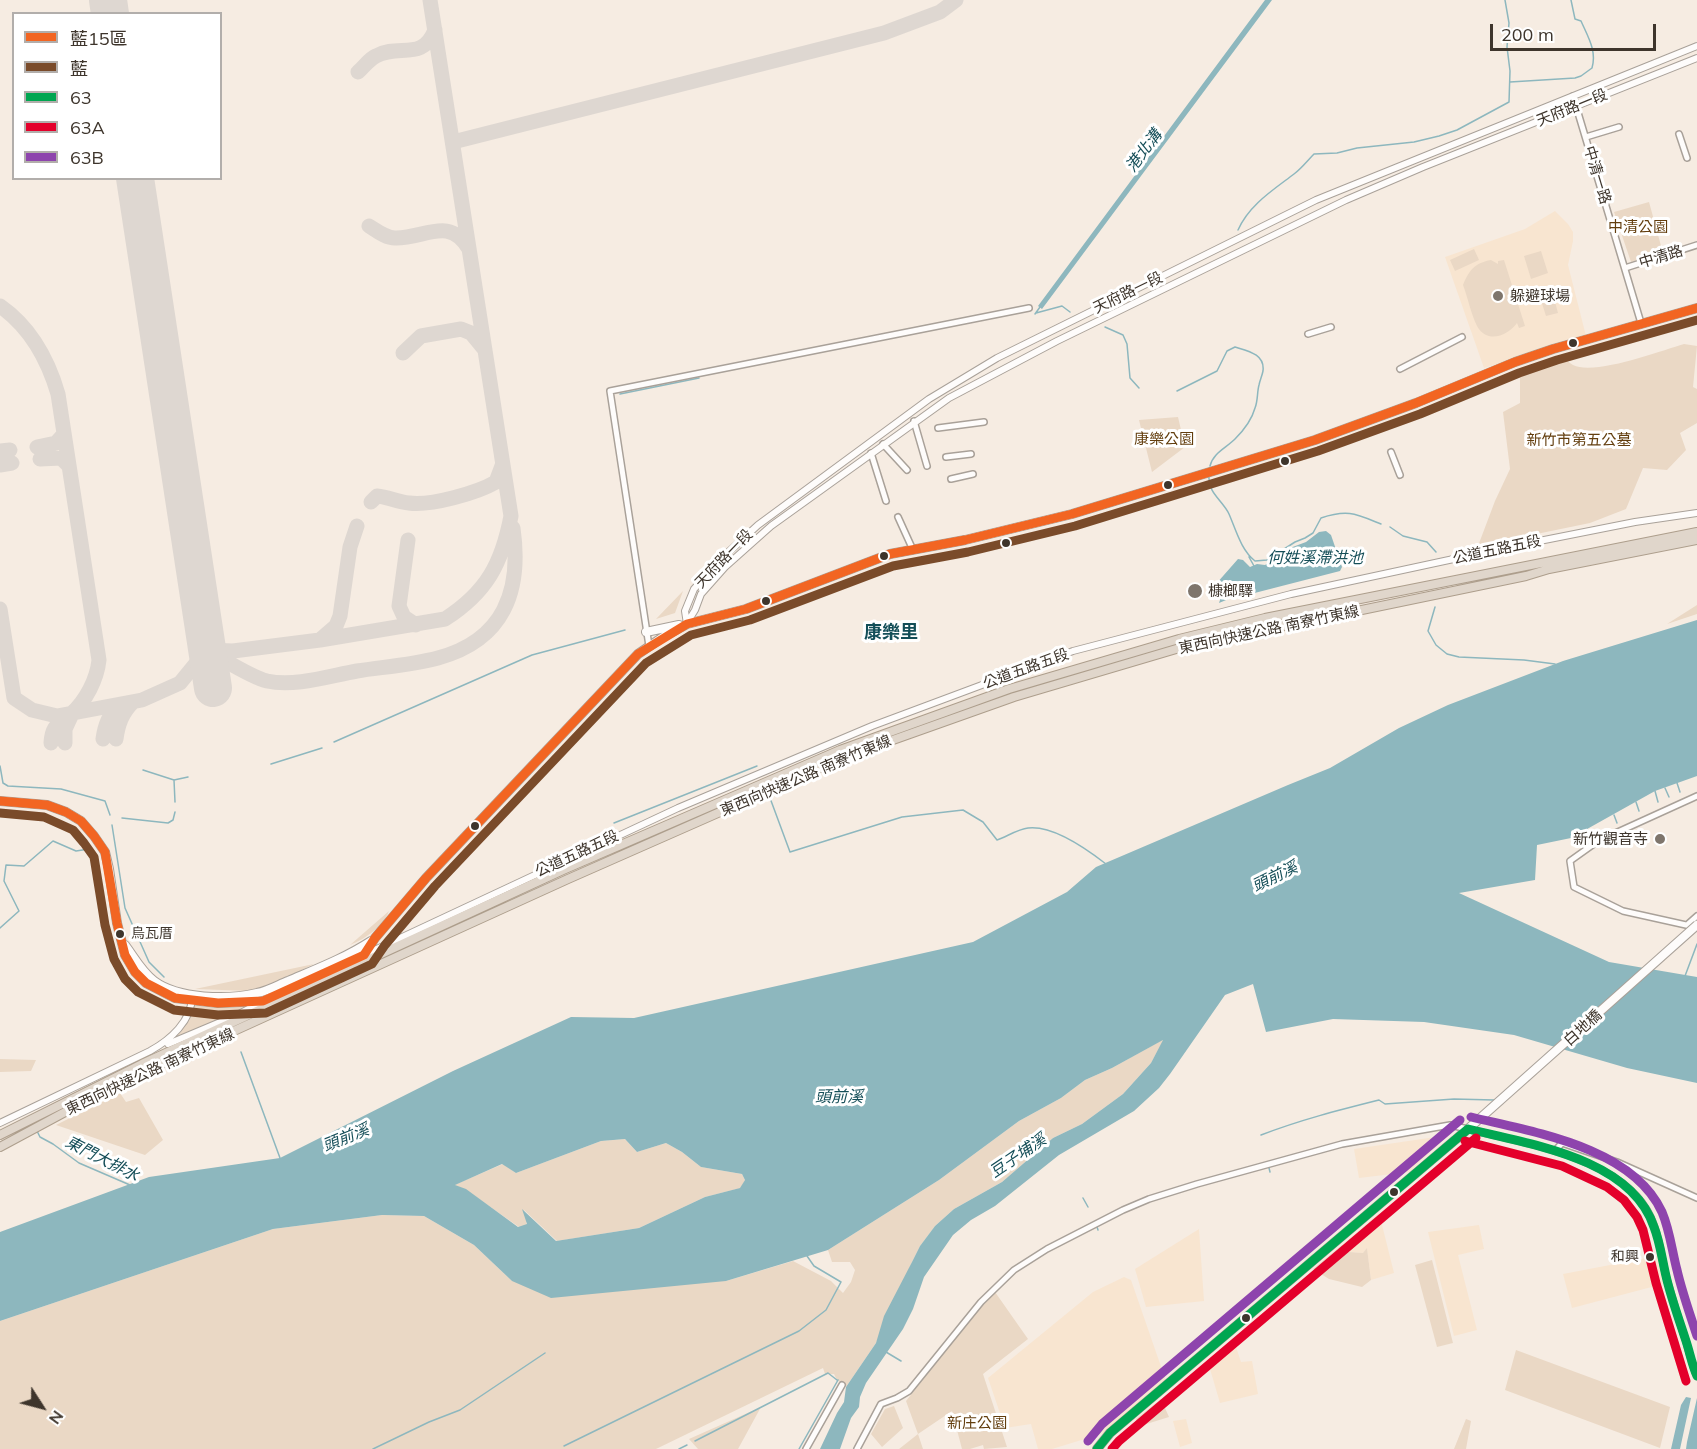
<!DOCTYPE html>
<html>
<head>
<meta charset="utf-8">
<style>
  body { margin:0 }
  #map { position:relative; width:1697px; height:1449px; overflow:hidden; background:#f6ece2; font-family:Mulish,"Noto Sans TC",sans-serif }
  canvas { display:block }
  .legend { position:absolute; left:12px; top:12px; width:210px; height:168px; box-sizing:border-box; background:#fff; border:2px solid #b2aeab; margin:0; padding:8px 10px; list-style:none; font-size:18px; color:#3e352c }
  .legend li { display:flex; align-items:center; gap:12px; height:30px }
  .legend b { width:30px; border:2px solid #b2aeab }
  .north { position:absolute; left:12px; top:1377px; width:60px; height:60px; -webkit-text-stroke:4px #fff; paint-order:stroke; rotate:126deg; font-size:16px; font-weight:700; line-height:24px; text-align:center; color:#3e352c }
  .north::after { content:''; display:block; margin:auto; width:21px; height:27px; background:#3e352c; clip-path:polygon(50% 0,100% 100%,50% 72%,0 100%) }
  .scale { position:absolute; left:1490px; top:24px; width:166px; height:27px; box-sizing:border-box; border:3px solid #3e352c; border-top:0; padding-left:8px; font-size:18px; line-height:21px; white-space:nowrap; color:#3e352c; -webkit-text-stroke:4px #fff; paint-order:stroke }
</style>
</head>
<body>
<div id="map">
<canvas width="1697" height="1449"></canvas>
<ul class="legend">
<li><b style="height:8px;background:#f26522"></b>藍15區</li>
<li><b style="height:8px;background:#7a4b2a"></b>藍</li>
<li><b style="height:8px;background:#00a651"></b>63</li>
<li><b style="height:8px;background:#e4002b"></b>63A</li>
<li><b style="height:8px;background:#8e44ad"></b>63B</li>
</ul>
<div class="north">N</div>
<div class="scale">200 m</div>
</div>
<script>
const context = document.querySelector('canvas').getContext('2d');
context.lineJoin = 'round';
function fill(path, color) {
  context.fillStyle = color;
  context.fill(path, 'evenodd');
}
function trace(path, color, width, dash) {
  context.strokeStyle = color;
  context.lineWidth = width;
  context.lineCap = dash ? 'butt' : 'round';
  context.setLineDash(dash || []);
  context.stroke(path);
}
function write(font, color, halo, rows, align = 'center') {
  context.font = font + ' Mulish,"Noto Sans TC",sans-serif';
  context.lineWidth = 6;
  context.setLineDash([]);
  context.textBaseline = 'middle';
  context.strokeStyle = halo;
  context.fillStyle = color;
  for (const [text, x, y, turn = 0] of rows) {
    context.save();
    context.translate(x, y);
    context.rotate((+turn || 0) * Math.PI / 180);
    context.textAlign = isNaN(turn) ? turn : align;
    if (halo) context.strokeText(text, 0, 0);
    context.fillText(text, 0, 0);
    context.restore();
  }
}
fill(new Path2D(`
  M 1555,211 L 1568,224 L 1573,232 L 1573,241 L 1568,265 L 1586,336 L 1484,368 L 1445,257 L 1525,229 Z
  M 1449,1135 L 1409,1172 L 1359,1178 L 1354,1149 Z
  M 1379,1213 L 1394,1273 L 1371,1280 L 1367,1249 L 1363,1253 L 1349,1252 L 1342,1245 Z
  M 1479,1225 L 1484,1249 L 1458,1255 L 1477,1330 L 1454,1336 L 1428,1232 Z
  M 1199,1229 L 1204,1301 L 1146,1307 L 1135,1269 Z
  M 1657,1256 L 1663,1284 L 1572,1308 L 1563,1274 Z
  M 1124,1277 L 1131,1280 L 1166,1381 L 1111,1431 L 1052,1449 L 1038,1449 L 1031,1424 L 1005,1428 L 988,1378 L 1093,1292 Z
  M 1233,1338 L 1241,1362 L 1252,1361 L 1258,1394 L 1220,1403 L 1210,1369 L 1214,1362 L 1213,1356 Z
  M 1186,1419 L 1192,1443 L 1180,1447 L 1173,1421 Z`), '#f8e5d0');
fill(new Path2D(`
  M 1649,202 L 1663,253 L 1631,262 L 1614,212 Z
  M 1474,249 L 1479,260 L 1455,271 L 1450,260 Z
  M 1541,251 L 1548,273 L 1531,279 L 1524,256 Z
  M 1491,260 L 1498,264 L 1498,261 L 1504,260 L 1525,326 L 1519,328 L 1517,323 C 1508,335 1488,345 1477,326 C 1471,314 1468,298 1463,285 C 1469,270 1475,263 1491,260 Z
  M 1551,287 L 1558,313 L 1546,316 L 1538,291 Z
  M 1684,344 L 1697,346 L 1693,387 L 1697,389 L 1697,423 L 1680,433 L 1686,450 L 1667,470 L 1643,468 L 1626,509 L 1590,523 L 1478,546 L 1495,501 L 1510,469 L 1503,412 L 1520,403 L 1520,368 L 1563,355 C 1565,358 1569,363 1573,365 C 1594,376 1660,351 1684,344 Z
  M 1178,417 L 1185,447 L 1152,472 L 1139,420 Z
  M 683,591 L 675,613 L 656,619 Z
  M 1697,605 L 1697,614 L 1667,624 Z
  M 389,911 C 383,927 365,939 350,945 Z
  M 314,964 L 273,984 L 249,991 L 195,989 Z
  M 194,1005 L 253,1005 L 172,1040 L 190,1016 Z
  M 1164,1039 L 1151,1063 L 1123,1094 L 1082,1124 L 1053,1138 L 1002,1182 L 954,1209 L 935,1226 L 920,1246 L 912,1262 L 876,1343 L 846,1387 L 837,1380 L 834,1374 L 825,1374 L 823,1368 L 656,1449 L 0,1449 L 0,1321 L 273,1229 L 382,1215 L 424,1216 L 474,1245 L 512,1281 L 726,1281 L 793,1261 L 831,1281 L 843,1293 L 851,1282 L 855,1270 L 850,1262 L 832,1262 L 828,1250 L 939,1180 L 1019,1121 L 1061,1098 L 1085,1080 L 1112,1068 Z
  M 0,1059 L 36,1060 L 31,1071 L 0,1072 Z
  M 120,1093 L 126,1102 L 139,1098 L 163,1140 L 145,1155 L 56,1125 Z
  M 625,1139 L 637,1152 L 666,1143 L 682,1152 L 701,1167 L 742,1174 L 745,1180 L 741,1188 L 705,1197 L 639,1228 L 557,1241 L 524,1210 L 527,1225 L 519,1227 L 466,1190 L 454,1185 L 503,1164 L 516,1173 L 601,1141 Z
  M 1342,1245 L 1349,1252 L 1363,1253 L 1367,1248 L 1371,1280 L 1362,1287 L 1329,1279 L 1313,1269 Z
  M 1432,1260 L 1453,1343 L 1437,1347 L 1415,1265 Z
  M 995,1292 L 1028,1339 L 983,1374 L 1007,1447 L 984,1449 L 983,1445 L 970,1449 L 962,1449 L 952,1411 L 918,1434 L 923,1449 L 899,1449 L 918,1434 L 906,1401 L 979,1308 Z
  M 1516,1350 L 1670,1407 L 1660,1448 L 1505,1390 Z
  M 1161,1399 L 1169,1417 L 1140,1426 L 1136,1419 Z
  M 894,1406 L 903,1428 L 882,1447 L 871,1434 L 885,1409 Z
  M 761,1407 L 738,1449 L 698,1449 L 689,1439 Z
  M 1466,1419 L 1471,1421 L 1466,1449 L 1454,1449 Z`), '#ead8c5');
fill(new Path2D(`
  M 1265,0 L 1272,0 L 1042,309 L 1038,306 Z
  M 1326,531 L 1331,535 L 1342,567 L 1340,571 L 1239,597 L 1238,595 L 1219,603 L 1223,591 L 1216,584 L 1238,559 L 1243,560 L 1250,567 L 1257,564 L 1265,565 L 1290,548 L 1306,542 L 1319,532 Z
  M 1697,620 L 1697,776 L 1655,791 L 1571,838 L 1537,845 L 1535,880 L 1459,893 L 1609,962 L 1697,977 L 1697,1083 L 1627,1068 L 1514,1035 L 1424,1022 L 1333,1019 L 1266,1032 L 1253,984 L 1225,995 L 1170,1074 L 1159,1088 L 1134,1111 L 1059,1155 L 995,1206 L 971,1220 L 953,1235 L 924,1277 L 913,1309 L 903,1329 L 866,1383 L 860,1397 L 859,1407 L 851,1418 L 840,1449 L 820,1449 L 837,1413 L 844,1402 L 846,1387 L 876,1343 L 884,1316 L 912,1262 L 920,1246 L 935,1226 L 954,1209 L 1002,1182 L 1053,1138 L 1082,1124 L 1123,1094 L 1151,1063 L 1163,1040 L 1112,1068 L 1085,1080 L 1061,1098 L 1019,1121 L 939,1180 L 828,1250 L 726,1281 L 551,1298 L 512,1281 L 474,1245 L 424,1216 L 382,1215 L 273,1229 L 0,1321 L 0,1232 L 149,1177 L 280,1158 L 453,1071 L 571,1017 L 634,1018 L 973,942 L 1067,892 L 1096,867 L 1288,785 L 1330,768 L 1399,728 L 1448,705 L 1563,661 ZM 625,1139 L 637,1152 L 666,1143 L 682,1152 L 701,1167 L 742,1174 L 745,1180 L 740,1188 L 705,1197 L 639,1228 L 556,1241 L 522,1209 L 527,1224 L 518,1227 L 466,1189 L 455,1185 L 502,1164 L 516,1173 L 601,1141 Z
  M 1686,1397 L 1691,1398 L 1680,1449 L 1671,1449 L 1681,1405 Z
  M 1697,1398 L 1697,1449 L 1686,1449 L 1687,1442 Z`), '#8db7be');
trace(new Path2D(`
  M 1510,82 L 1575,78 L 1581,76 L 1592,68 C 1597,51 1588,37 1581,21 L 1575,19 L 1571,0
  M 1238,230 C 1249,205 1273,190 1294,174 C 1301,169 1308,160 1314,154 L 1337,153 L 1357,148 L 1414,142 L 1439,136 L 1457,130 L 1509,102 L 1510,71 L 1507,47 L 1509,23 L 1505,0
  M 1036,313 L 1062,306 L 1070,312
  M 1035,314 L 1040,307
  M 1105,327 L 1123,335 L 1127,344 L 1130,378 L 1139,388
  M 1177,391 L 1217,371 L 1227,351 L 1235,347 C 1248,351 1265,354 1263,371 C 1262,376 1260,380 1259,385 C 1257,392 1258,401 1255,408 C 1252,419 1243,431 1235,439 C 1226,448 1213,453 1210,466
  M 620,394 L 699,378
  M 1209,477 C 1208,493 1223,501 1229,514 C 1236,530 1241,550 1255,561 L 1267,560 L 1295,542 L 1305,538 L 1313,533 L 1321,518 C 1348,509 1356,514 1381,524
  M 1390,527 L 1403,536 L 1427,542 L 1436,552
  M 1249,557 L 1254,566
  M 1435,607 L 1428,631 L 1436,645 L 1447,654 L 1459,657 L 1524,660 L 1555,664
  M 334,742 L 532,655 L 625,630
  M 271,764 L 322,748
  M 0,766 L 3,783 L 8,786 L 61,789 L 105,801 L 110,815
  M 143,770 L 174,780 L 175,802
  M 174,780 L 188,777
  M 1677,783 L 1680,792
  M 1665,788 L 1669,797
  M 1655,791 L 1658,802
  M 770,798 L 790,852 L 902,817 L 963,810 L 983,822 L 997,840 C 1006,837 1018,829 1028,828 C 1053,825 1088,850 1106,864
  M 1636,802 L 1639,811
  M 1614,815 L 1617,823
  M 122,818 L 168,823 L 173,820 L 175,812
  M 614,823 L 757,766
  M 112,825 L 125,908 L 149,962 L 164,977
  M 0,928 L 19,911 L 4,881 L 6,865 L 24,866 L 53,841 L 76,851 L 89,849
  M 1685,976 L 1697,944
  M 241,1052 L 280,1158
  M 37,1131 L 40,1137 L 53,1144 L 79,1163 L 130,1185
  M 1261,1135 C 1300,1120 1339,1110 1379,1100 L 1385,1104 L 1454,1099 L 1494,1100
  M 1269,1168 L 1270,1172
  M 1083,1198 L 1088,1207
  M 1097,1227 L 1098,1230
  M 886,1352 L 901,1361
  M 695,1441 L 828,1373 L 837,1380
  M 564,1446 L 799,1331 L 826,1310 L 841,1282 L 814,1266 L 807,1256
  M 373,1449 L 429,1422 L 460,1410 L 545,1353
  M 679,1449 L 687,1445
  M 799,1449 L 838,1380`), '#8db7be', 1.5);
trace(new Path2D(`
  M 358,72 C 364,67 369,59 376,56 C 399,43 422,62 435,30
  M 453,142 L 884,33 L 940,12 L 956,0
  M 369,226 C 377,231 386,238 395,238 C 424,239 449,215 469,249
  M 0,306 C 30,327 48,360 58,394 L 99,660 C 97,679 86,701 71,714 C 59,725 52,724 51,743
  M 403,353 L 421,336 L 461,329 L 471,333 L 485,350
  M 37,447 L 56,443 L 64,434
  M 0,451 L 10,450
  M 40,459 L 61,458 L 69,466
  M 0,465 L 12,463
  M 371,502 L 377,496 C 388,497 398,502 409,503 C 431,506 477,493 496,482 L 502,466
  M 408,540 L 399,606 L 404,617 L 416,625
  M 0,609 L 14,698 L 32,710 L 57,716 L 142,700 L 180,683 L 207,650
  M 321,639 L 336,626 L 340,616 L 350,547 L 357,526
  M 207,650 L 233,651 L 320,640 L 445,619 C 487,592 502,563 511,516 L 430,0
  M 210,652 C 225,660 251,677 267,681 C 295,687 329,676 357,671 C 383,667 412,665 438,658 C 504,640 522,591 513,528
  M 103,739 C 105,724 109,716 118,705
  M 116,739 C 118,724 122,713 133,702
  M 65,743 L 65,729 L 72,714`), '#ded7d1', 15);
trace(new Path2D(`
  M 108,0 L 110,14
  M 135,178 L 213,688`), '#ded7d1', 38);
const minor = new Path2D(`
  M 1573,96 L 1641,323
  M 1679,134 L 1687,158
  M 1586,137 L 1619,127
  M 1625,268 L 1697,245
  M 1308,334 L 1331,327
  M 1400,369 L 1462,337
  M 914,421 L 927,466
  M 938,428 L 984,422
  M 883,444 L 907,470
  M 1391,452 L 1400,475
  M 871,453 L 886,501
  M 946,457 L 971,454
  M 951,479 L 973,474
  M 898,517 L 913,550
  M 649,646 L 610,391 L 1029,308
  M 1688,924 L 1697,916
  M 1695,927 L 1623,911 L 1574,887 L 1570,861 L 1598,841 L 1697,796
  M 1555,1151 L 1562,1143 L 1617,1162 L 1697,1198
  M 806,1449 L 842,1385
  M 857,1449 L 881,1404 L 897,1398 L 909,1391 L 981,1302 L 1014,1270 L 1047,1249 L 1123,1210 L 1149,1199 L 1197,1184 L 1342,1144 L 1450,1125 L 1468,1129`);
const tertiary = new Path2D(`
  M 687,623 L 695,610 L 701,594 L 725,567 L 771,526 L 949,398 L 1057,341 L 1346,200 L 1423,167 L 1697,58
  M 687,624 L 685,611 L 694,589 L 723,557 L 758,525 L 929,399 L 997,358 L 1316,200 L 1697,46
  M 366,954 L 678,808 L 872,726 L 1073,651 L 1291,594 L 1514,546 L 1635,522 L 1697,513
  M 168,1044 L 237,1015 L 262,1002
  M 0,1123 L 150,1051 C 170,1040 192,1021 192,996
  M 1468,1129 C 1523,1143 1616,1157 1647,1210 C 1659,1230 1661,1258 1667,1280 C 1673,1300 1679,1321 1686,1341 C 1689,1352 1692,1365 1697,1376`);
const secondary = new Path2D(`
  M 646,632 L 679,625
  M 0,801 L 47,805 L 66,812 L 81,821 L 94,836 L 105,852 L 109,869 L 117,923 L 125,955 L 135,972 L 146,983 L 175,998 L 218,1003 L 263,1001 L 364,955 L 375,938 L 426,878 L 638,654 L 663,637 L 687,624 L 746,609 L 890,554 L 965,540 L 1072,514 L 1315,440 L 1416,403 L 1515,362 L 1553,349 L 1697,308
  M 125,945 C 134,957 141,971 154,981 C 178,999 228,1000 257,993 C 268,991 278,985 288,981 C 316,969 345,958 371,941
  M 1097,1449 L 1110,1433 L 1468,1129`);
const trunk = new Path2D(`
  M 0,1135 L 142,1064 L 563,870 L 840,750 L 1009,689 L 1179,639 L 1265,618 L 1697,532
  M 0,1147 L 80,1104 L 146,1071 L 568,879 L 845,757 L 1014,697 L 1183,647 L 1526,576 L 1549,569 L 1697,540`);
trace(minor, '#a9a199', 8);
trace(tertiary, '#a9a199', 8);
trace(secondary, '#a9a199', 10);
trace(trunk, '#ad9e8c', 10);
trace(minor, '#fefcfb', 5);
trace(tertiary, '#fefcfb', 6);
trace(secondary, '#fefcfb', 8);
trace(trunk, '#e0d6cb', 8);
const secondaryBridge = new Path2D(`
  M 1468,1129 L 1697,925`);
trace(secondaryBridge, '#a9a199', 10, []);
trace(secondaryBridge, '#fefcfb', 8);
trace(new Path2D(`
  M 0,801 L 47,805 L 66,812 L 81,821 L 94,836 L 105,852 L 117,923 L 125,955 L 135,972 L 146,983 L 175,998 L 218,1003 L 263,1001 L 364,955 L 375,938 L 426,878 L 638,654 L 687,624 L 746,609 L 890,554 L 965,540 L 1072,514 L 1315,440 L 1416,403 L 1515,362 L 1553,349 L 1697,308`), '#f26522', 9);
trace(new Path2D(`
  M 0,813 L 44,817 L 73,830 L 84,843 L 94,857 L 105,925 L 114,959 L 125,979 L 138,992 L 174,1010 L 218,1015 L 266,1013 L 372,964 L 385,945 L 435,886 L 646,663 L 691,635 L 750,620 L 893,566 L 968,552 L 1075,526 L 1318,451 L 1420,414 L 1519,373 L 1557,360 L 1697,320`), '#7a4b2a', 9);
trace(new Path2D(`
  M 1468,1129 C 1529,1144 1631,1158 1654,1227 C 1660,1242 1662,1259 1666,1276 C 1671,1298 1679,1319 1686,1341 C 1690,1353 1692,1365 1697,1376
  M 1097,1449 L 1110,1433 L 1468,1129`), '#00a651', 9);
trace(new Path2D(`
  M 1465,1141 L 1562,1166 L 1607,1187 L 1624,1200 L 1637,1217 L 1643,1230 L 1656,1283 L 1686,1381
  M 1112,1449 L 1119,1441 L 1476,1138`), '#e4002b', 9);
trace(new Path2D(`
  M 1471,1117 C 1533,1132 1632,1147 1662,1212 C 1670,1231 1672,1251 1677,1270 C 1682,1292 1690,1314 1697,1336
  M 1088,1441 L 1102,1424 L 1460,1120`), '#8e44ad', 9);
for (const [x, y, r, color] of [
  [1498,296,6,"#7e756c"],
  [1573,343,5,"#3e352c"],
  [1285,461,5,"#3e352c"],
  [1168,485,5,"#3e352c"],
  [1006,543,5,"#3e352c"],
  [884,556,5,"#3e352c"],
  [1195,591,8,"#7e756c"],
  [766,601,5,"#3e352c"],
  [475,826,5,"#3e352c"],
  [1660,839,6,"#7e756c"],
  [120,934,5,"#3e352c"],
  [1394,1192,5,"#3e352c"],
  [1650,1257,5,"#3e352c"],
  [1246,1318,5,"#3e352c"]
]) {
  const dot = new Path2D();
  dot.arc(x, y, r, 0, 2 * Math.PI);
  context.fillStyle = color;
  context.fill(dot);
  trace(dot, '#fff', 2);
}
write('14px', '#3e352c', '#fff', [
  ["烏瓦厝",131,934],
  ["和興",1639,1257,"right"]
], 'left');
write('15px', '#3e352c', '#fff', [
  ["天府路一段",1572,108,-22],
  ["中清一路",1597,175,73],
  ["中清路",1661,257,-17],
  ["天府路一段",1128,293,-26],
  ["公道五路五段",1497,550,-12],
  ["天府路一段",724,559,-46],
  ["東西向快速公路 南寮竹東線",1269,630,-12],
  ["公道五路五段",1026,669,-20],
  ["東西向快速公路 南寮竹東線",806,776,-23],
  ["公道五路五段",577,854,-25],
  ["白地橋",1583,1028,-42],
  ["東西向快速公路 南寮竹東線",150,1072,-25]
]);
write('15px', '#633e0e', '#fff', [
  ["中清公園",1638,227],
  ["康樂公園",1164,439],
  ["新竹市第五公墓",1579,440],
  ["新庄公園",977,1423]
]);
write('15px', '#3e352c', '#fff', [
  ["躲避球場",1510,296],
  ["槺榔驛",1208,591],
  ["新竹觀音寺",1648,839,"right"]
], 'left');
write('italic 16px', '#154e58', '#fff', [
  ["港北溝",1144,151,-53],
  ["何姓溪滯洪池",1315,558],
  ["頭前溪",1275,877,-26],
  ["頭前溪",839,1097],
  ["頭前溪",346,1138,-22],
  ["豆子埔溪",1018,1156,-34],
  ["東門大排水",102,1159,27]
]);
write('bold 18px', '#134e58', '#fff', [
  ["康樂里",891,633]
]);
</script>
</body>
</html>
